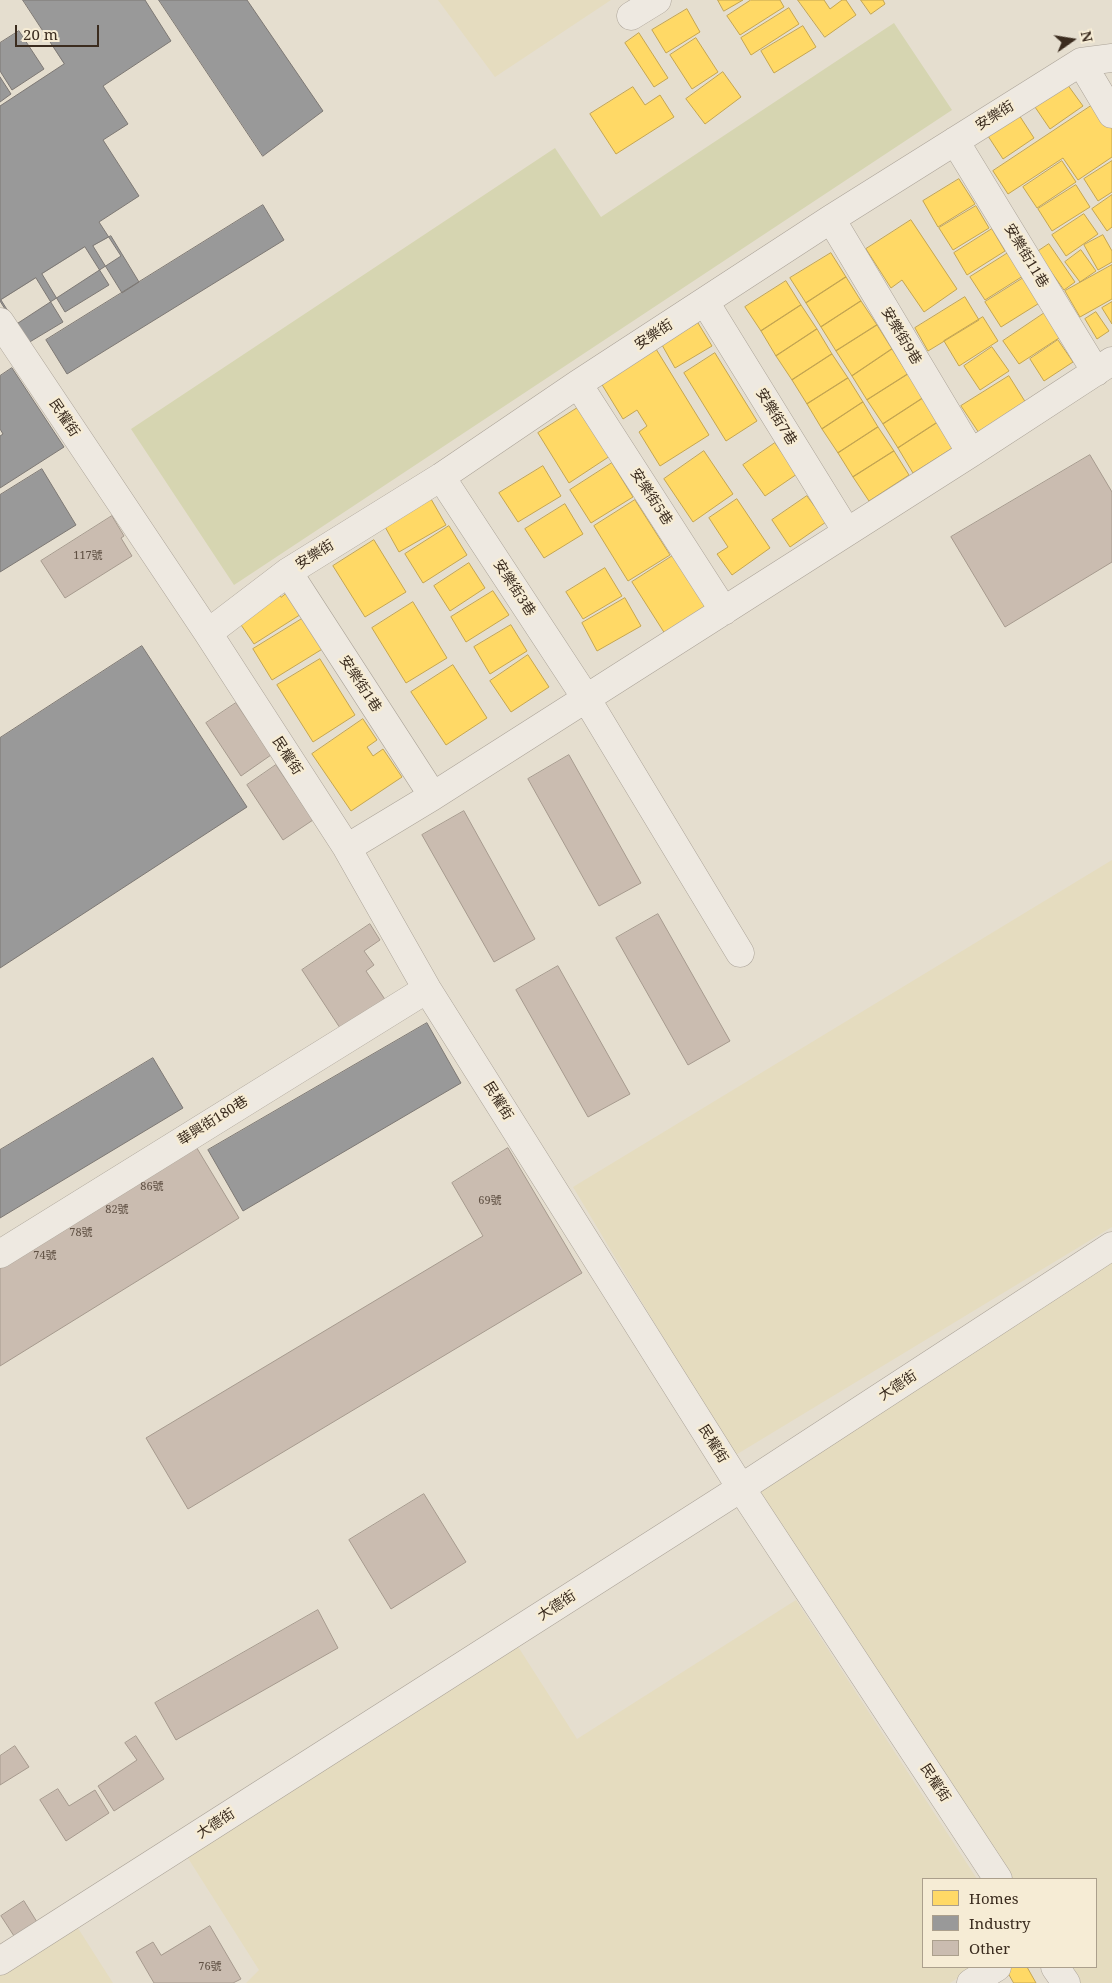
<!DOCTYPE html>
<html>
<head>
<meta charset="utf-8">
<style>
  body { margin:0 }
  #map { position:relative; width:1112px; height:1983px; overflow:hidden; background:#e5decf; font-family:"Noto Serif",serif }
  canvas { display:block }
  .legend { position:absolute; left:922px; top:1878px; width:175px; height:90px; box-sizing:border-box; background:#f6ecd5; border:1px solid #ab9f8c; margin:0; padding:6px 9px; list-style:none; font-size:15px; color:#3b2c1f }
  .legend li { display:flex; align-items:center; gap:10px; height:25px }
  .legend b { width:25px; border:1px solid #ab9f8c }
  .north { position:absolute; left:1047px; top:15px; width:50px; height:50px; -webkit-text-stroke:4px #f6ecd5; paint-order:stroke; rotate:77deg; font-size:14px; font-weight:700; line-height:20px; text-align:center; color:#3b2c1f }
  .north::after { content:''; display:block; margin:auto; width:18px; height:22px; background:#3b2c1f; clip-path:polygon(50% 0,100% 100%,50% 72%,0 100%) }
  .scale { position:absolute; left:15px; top:25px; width:84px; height:22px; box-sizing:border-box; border:2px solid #3b2c1f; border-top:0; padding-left:6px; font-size:15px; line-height:18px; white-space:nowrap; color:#3b2c1f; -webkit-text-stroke:4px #f6ecd5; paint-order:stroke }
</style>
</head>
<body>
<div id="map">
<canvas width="1112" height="1983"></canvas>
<ul class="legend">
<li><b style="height:14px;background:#ffd966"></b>Homes</li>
<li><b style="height:14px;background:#999"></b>Industry</li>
<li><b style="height:14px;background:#cabcb0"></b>Other</li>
</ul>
<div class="north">N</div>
<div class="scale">20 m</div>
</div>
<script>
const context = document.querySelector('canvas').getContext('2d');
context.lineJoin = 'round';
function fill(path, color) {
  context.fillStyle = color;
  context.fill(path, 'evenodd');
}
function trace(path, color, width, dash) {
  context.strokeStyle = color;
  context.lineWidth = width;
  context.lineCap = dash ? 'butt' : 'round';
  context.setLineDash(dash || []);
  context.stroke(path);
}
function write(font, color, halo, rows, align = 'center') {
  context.font = font + ' "Noto Serif","Noto Sans TC",serif';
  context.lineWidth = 5;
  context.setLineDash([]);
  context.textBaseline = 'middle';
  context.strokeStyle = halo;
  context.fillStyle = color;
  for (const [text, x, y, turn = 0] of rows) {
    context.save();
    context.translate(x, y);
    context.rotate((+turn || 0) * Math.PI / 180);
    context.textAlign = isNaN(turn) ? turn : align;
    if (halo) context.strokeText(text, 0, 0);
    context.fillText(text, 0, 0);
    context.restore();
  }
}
fill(new Path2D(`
  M 438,0 L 611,0 L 495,77 Z
  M 1112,860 L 1112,1227 L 734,1456 L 573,1187 Z
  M 1112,1260 L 1112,1983 L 1075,1983 L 1065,1967 L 1096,1967 L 1096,1879 L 1009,1879 L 758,1490 Z
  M 796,1600 L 977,1879 L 923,1879 L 923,1967 L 975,1967 L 950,1983 L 246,1983 L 259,1970 L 186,1855 L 517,1645 L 577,1739 Z
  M 76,1925 L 113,1983 L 0,1983 L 0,1973 Z`), '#e5dcbf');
fill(new Path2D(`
  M 894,23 L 952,110 L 234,585 L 131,429 L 555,148 L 601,217 Z`), '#d6d5b1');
const homes = new Path2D(`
  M 718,0 L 743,0 L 724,11 Z
  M 751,0 L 780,0 L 784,7 L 740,35 L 727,16 Z
  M 798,0 L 824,0 L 830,9 L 842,0 L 846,0 L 856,15 L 825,37 Z
  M 861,0 L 883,0 L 885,4 L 871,14 Z
  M 789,8 L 799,24 L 751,55 L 741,38 Z
  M 687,9 L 700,32 L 666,53 L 652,30 Z
  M 803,26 L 816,47 L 774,73 L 761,51 Z
  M 639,33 L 668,78 L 654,87 L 625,43 Z
  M 696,38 L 718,72 L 692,89 L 670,55 Z
  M 723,72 L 741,97 L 705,124 L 686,99 Z
  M 1067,84 L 1083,106 L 1050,129 L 1035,107 Z
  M 633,87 L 645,105 L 660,95 L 674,117 L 616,154 L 590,114 Z
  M 1097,102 L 1112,124 L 1112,157 L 1078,180 L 1063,158 L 1008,194 L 993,171 Z
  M 1019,115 L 1034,138 L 1003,159 L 988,136 Z
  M 1062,161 L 1076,182 L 1037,208 L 1023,187 Z
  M 1112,161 L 1112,192 L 1098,201 L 1084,179 Z
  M 959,179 L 975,204 L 938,227 L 923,201 Z
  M 1076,185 L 1090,207 L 1052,231 L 1038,209 Z
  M 1112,195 L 1112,227 L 1107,231 L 1092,209 Z
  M 976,206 L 989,228 L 953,250 L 939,228 Z
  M 1084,214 L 1098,234 L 1066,256 L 1052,235 Z
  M 911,220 L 957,289 L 924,312 L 902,280 L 891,288 L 866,249 Z
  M 992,229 L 1005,251 L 967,275 L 954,253 Z
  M 1103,235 L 1112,251 L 1112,262 L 1098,270 L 1084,245 Z
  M 1049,244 L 1075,282 L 1064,290 L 1037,252 Z
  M 1081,250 L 1096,271 L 1080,282 L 1065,262 Z
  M 831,253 L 846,277 L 806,303 L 790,278 Z
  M 1008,253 L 1023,276 L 985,300 L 970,277 Z
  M 1112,265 L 1112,299 L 1080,317 L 1065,291 Z
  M 846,277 L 861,301 L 821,327 L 806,303 Z
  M 1025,277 L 1041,302 L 1001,327 L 985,302 Z
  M 786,281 L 801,305 L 761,331 L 745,307 Z
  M 965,297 L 979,320 L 928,351 L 915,328 Z
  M 861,301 L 877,325 L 836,351 L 821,327 Z
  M 1112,302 L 1112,324 L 1102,308 Z
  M 801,305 L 817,329 L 776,356 L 761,331 Z
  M 1046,312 L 1062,336 L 1019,364 L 1003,341 Z
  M 1096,312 L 1109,331 L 1097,339 L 1085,319 Z
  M 983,317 L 998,341 L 959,366 L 944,341 Z
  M 698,323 L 712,346 L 675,368 L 662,345 Z
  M 877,325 L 892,349 L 852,376 L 836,351 Z
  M 817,329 L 832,354 L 792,380 L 776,356 Z
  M 1058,340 L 1073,362 L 1044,381 L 1030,359 Z
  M 992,347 L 1009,371 L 980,390 L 964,366 Z
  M 656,349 L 709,435 L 660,466 L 639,432 L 647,426 L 637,410 L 623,419 L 601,383 Z
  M 892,349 L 908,374 L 867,400 L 852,376 Z
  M 715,353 L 757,421 L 726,441 L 684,373 Z
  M 832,354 L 848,378 L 807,404 L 792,380 Z
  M 908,374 L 923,398 L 883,424 L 867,400 Z
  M 1009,376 L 1026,403 L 979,433 L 961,406 Z
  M 848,378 L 863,402 L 822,429 L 807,404 Z
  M 923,398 L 938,422 L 898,448 L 883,424 Z
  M 863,402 L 878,427 L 838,453 L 822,429 Z
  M 579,407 L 610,456 L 569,483 L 538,433 Z
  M 938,422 L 954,447 L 913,473 L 898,448 Z
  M 878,427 L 894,451 L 853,477 L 838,453 Z
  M 775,443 L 797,474 L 765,496 L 743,465 Z
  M 704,451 L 733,494 L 693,522 L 664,479 Z
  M 894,451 L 909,475 L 869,501 L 853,477 Z
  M 612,463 L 633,497 L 591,523 L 570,490 Z
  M 543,466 L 561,496 L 518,522 L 499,493 Z
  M 807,496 L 826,522 L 790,547 L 772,520 Z
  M 431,499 L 446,525 L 399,552 L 384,525 Z
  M 737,499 L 770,548 L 732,575 L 717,554 L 728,547 L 709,518 Z
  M 635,500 L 670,555 L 628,581 L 594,526 Z
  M 565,504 L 583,534 L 544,558 L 525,529 Z
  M 449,526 L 467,555 L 423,583 L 405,554 Z
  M 374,540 L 406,592 L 365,617 L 333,566 Z
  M 674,555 L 708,610 L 667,637 L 632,582 Z
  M 469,563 L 485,588 L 450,611 L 434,586 Z
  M 605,568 L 622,596 L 583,619 L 566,592 Z
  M 292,589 L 306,611 L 254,644 L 237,619 L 278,592 L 281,597 Z
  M 493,591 L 509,615 L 466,642 L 451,617 Z
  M 625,598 L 641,626 L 597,651 L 582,623 Z
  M 413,602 L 447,658 L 406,683 L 372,628 Z
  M 305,617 L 324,648 L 272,680 L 253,649 Z
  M 511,625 L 527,651 L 490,674 L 474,647 Z
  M 528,655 L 549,687 L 511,712 L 490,681 Z
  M 320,659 L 355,715 L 313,742 L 277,685 Z
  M 453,665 L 487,718 L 446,745 L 411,692 Z
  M 363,719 L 377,740 L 367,747 L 373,756 L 383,749 L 402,777 L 351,811 L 312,754 Z
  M 1005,1967 L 1027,1967 L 1036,1983 L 1014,1983 Z`);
fill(homes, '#ffd966');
trace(homes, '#c4a551', 1);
const industry = new Path2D(`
  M 23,0 L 145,0 L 171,41 L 103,86 L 128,124 L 103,140 L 139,196 L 99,222 L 121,256 L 15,325 L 0,301 L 0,106 L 64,64 Z
  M 159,0 L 247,0 L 323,111 L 263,156 Z
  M 19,31 L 44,69 L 12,90 L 0,71 L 0,43 Z
  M 0,77 L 11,94 L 0,102 Z
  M 263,205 L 284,240 L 67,374 L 46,340 Z
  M 111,236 L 139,282 L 122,293 L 93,246 Z
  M 85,247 L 109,285 L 65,312 L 42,274 Z
  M 36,278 L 63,322 L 28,343 L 1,300 Z
  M 12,368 L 64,447 L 0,488 L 0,436 L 3,434 L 0,429 L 0,376 Z
  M 42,469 L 76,525 L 0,572 L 0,495 Z
  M 142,646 L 247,807 L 0,968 L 0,738 Z
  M 427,1023 L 461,1083 L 243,1211 L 208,1150 Z
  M 153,1058 L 183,1108 L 0,1218 L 0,1150 Z`);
fill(industry, '#999');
trace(industry, '#7d7874', 1);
const building = new Path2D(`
  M 1090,455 L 1112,492 L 1112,562 L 1005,627 L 951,537 Z
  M 112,516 L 124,536 L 121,538 L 132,556 L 65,598 L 41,561 Z
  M 236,703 L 271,755 L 241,776 L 206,723 Z
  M 569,755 L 641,883 L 599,906 L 528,779 Z
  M 276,765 L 313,820 L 283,840 L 247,785 Z
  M 464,811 L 535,939 L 494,962 L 422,835 Z
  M 658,914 L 730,1041 L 688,1065 L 616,938 Z
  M 370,924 L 380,940 L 364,951 L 374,965 L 366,971 L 386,1001 L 342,1031 L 302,970 Z
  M 558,966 L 630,1094 L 588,1117 L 516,990 Z
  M 195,1145 L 239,1218 L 0,1366 L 0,1264 Z
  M 508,1148 L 582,1273 L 188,1509 L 146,1438 L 483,1236 L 452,1183 Z
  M 424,1494 L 466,1562 L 391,1609 L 349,1540 Z
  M 318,1610 L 338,1648 L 176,1740 L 155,1703 Z
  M 136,1736 L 164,1779 L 114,1811 L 98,1786 L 137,1760 L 125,1743 Z
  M 15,1746 L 29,1767 L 0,1785 L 0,1756 Z
  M 58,1789 L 69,1806 L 95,1790 L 109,1813 L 66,1841 L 40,1800 Z
  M 24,1901 L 37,1922 L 14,1936 L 1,1916 Z
  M 210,1926 L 241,1979 L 233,1983 L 154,1983 L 136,1952 L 153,1942 L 161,1955 Z`);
fill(building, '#cabcb0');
trace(building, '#a69a8e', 1);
const minor = new Path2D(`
  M 631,16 L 657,0
  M 1081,62 L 1112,114
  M 955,141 L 1096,372
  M 831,219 L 971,453
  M 705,302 L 847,532
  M 0,322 L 208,633 L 347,848 L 427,989 L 741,1488 L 998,1879
  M 578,384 L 724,611
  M 441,477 L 586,698 L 740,953
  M 288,572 L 433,796
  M 208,633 L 288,572 L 441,477 L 578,384 L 831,219 L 1081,62 L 1112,58
  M 347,848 L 433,796 L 971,453 L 1112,361
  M 0,1254 L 427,989
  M 0,1961 L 741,1488 L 1112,1246
  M 1055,1967 L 1066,1983
  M 971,1983 L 997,1967`);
trace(minor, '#aba398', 29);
trace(minor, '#eee9e1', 28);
write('11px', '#5f5043', null, [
  ["117號",88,556],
  ["86號",152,1187],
  ["69號",490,1201],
  ["82號",117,1210],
  ["78號",81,1233],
  ["74號",45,1256],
  ["76號",210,1967]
]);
write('14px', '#3b2c1f', '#f6ecd5', [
  ["安樂街",995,116,-32],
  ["安樂街11巷",1026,256,59],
  ["安樂街",654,335,-33],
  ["安樂街9巷",901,336,59],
  ["安樂街7巷",776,417,58],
  ["民權街",64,418,56],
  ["安樂街5巷",651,497,57],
  ["安樂街",315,555,-32],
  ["安樂街3巷",514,588,57],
  ["安樂街1巷",360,684,57],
  ["民權街",287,756,57],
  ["民權街",498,1101,58],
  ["華興街180巷",213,1121,-32],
  ["大德街",898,1386,-33],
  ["民權街",713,1444,58],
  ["大德街",557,1606,-33],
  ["民權街",935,1783,57],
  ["大德街",216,1824,-33]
]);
</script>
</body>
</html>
